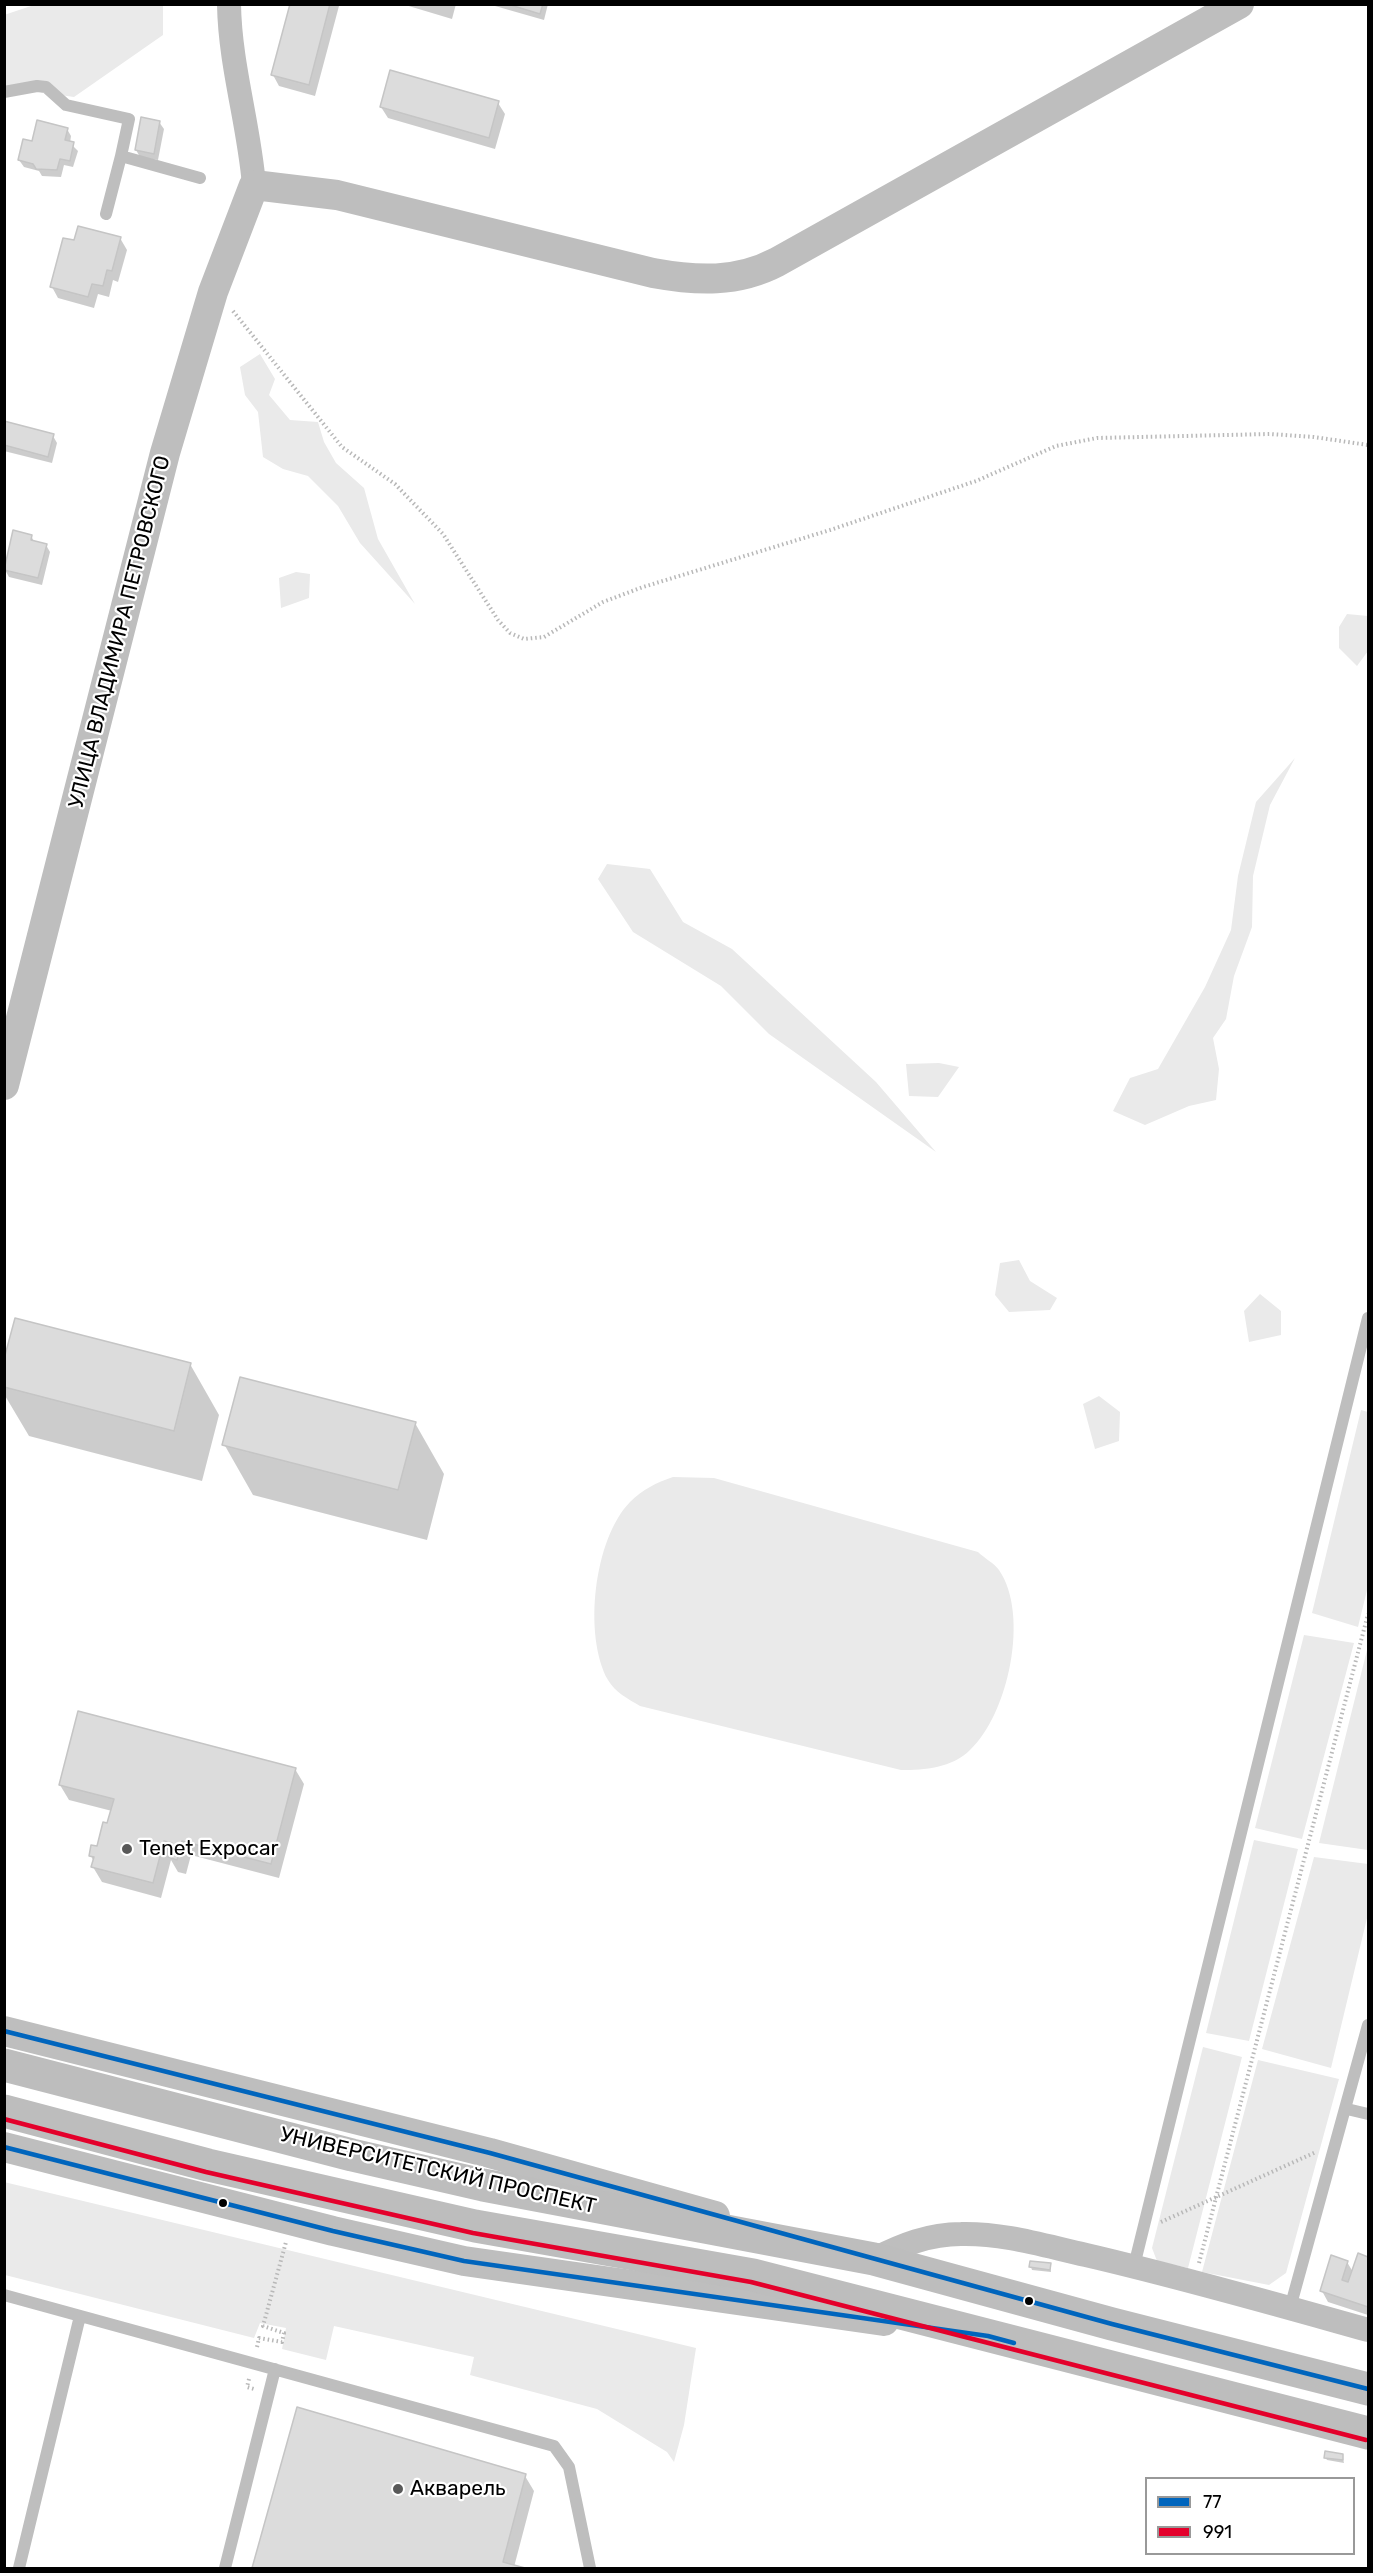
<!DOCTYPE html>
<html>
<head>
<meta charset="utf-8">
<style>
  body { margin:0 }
  #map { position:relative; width:1373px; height:2573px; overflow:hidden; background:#fff; font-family:Rubik,sans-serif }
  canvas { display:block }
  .frame { position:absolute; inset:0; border:6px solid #000; pointer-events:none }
  .legend { position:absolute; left:1145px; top:2477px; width:210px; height:78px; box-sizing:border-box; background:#fff; border:2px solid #999; margin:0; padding:8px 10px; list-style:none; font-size:18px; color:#000 }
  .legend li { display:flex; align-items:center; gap:12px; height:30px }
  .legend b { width:30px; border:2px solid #999 }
</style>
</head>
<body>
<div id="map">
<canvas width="1373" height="2573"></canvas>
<div class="frame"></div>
<ul class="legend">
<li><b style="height:8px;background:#0065bd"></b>77</li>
<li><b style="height:8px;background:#e4002b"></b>991</li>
</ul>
</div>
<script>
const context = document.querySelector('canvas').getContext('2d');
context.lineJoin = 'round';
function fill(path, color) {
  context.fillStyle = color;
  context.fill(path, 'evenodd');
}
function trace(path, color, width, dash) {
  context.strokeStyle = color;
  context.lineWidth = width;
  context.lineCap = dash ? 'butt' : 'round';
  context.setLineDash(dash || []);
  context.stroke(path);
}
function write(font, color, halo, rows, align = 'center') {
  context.font = font + ' Rubik,sans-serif';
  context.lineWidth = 4.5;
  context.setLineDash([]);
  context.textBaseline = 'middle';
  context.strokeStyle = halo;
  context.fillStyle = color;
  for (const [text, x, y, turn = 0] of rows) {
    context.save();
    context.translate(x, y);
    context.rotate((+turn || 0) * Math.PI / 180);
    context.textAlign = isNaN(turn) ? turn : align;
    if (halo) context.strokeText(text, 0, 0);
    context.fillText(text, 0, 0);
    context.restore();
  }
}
fill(new Path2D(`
  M 34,5 L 163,5 L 163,35 L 74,97 L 5,87 L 4,15 Z
  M 260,354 L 275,379 L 269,395 L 290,420 L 318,422 L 324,442 L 336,463 L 364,488 L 378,539 L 415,604 L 360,543 L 338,506 L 308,476 L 283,469 L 263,457 L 258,412 L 245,395 L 240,367 Z
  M 296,572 L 310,574 L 309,598 L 281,608 L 279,578 Z
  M 1347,614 L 1368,616 L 1368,651 L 1357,666 L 1339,648 L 1339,627 Z
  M 1295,758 L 1270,805 L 1253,876 L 1252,927 L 1234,976 L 1226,1019 L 1213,1038 L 1219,1069 L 1216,1100 L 1189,1106 L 1145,1125 L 1113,1111 L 1130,1078 L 1158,1069 L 1205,987 L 1231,930 L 1238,876 L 1256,802 Z
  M 607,864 L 650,869 L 683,922 L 732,949 L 876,1082 L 936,1152 L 769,1034 L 721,986 L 633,932 L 598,879 Z
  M 939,1063 L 959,1067 L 938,1097 L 909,1096 L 906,1064 Z
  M 1019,1260 L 1030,1281 L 1057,1298 L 1050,1310 L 1009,1312 L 995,1295 L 1000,1263 Z
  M 1260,1294 L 1281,1311 L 1281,1335 L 1249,1342 L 1244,1311 Z
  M 1099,1396 L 1120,1412 L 1119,1441 L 1095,1449 L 1083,1404 Z
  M 1361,1410 L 1368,1412 L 1368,1586 L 1358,1627 L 1312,1613 Z
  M 673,1477 L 714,1478 L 978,1552 C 984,1558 994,1563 999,1570 C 1030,1615 1008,1715 970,1750 C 952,1768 925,1770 901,1770 L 640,1706 C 628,1699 615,1692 608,1680 C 583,1635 594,1539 630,1502 C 643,1489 656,1483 673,1477 Z
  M 1304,1635 L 1354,1643 L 1302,1839 L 1255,1828 Z
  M 1368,1646 L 1368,1850 L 1319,1843 Z
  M 1254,1840 L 1298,1849 L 1249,2041 L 1206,2033 Z
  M 1314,1857 L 1368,1864 L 1368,1914 L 1331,2068 L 1262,2049 Z
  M 1203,2047 L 1242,2057 L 1188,2268 L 1157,2261 L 1152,2248 Z
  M 1258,2060 L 1339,2079 L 1286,2273 L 1269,2285 L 1202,2272 Z
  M 4,2182 L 696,2348 L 684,2425 L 674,2462 L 667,2452 L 597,2409 L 470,2375 L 474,2357 L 334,2326 L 326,2360 L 282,2349 L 286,2328 L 260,2323 L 254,2338 L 5,2275 Z`), '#eaeaea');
fill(new Path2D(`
  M 291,4 L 339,6 L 315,96 L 279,86 L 273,75 Z
  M 402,4 L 456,4 L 452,19 Z
  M 488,4 L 548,4 L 544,20 Z
  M 498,103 L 505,114 L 495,149 L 388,118 L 381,107 Z
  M 159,122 L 164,129 L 158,160 L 140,157 L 136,150 Z
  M 67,129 L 71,136 L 70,143 L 78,151 L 73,167 L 64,165 L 61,177 L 42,176 L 39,171 L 24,167 L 19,160 L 33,143 Z
  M 120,238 L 127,250 L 118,282 L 113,280 L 109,297 L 98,294 L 94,308 L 58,298 L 52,287 L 75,242 Z
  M 4,423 L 53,436 L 57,443 L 52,463 L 4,451 Z
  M 31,536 L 35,543 L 46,545 L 50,552 L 42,585 L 9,577 L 5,570 Z
  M 190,1364 L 219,1415 L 202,1481 L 29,1436 L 4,1394 L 4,1365 Z
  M 415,1423 L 444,1474 L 427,1540 L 253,1495 L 224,1444 Z
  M 295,1769 L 304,1784 L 279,1878 L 191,1855 L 186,1874 L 178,1872 L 171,1860 L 161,1898 L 102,1882 L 93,1867 L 94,1862 L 91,1856 L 98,1848 L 112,1811 L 69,1800 L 60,1785 Z
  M 1359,2255 L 1368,2258 L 1368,2315 L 1328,2302 L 1322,2291 L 1347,2262 L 1353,2272 Z
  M 1050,2265 L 1051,2272 L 1032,2270 L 1031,2267 Z
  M 298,2409 L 525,2476 L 534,2491 L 514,2567 L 519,2568 L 254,2568 Z
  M 1342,2455 L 1344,2463 L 1327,2460 L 1325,2457 Z`), '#0003');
const building = new Path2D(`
  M 290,4 L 330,4 L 309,85 L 271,75 Z
  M 507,4 L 543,4 L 540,14 Z
  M 390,70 L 499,101 L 489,138 L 380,107 Z
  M 141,117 L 160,121 L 154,154 L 135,150 Z
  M 37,120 L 68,128 L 65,140 L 74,142 L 70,161 L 60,159 L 57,170 L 36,169 L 33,164 L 18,160 L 23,139 L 32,141 Z
  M 78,226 L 121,237 L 112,271 L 107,270 L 103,286 L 92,284 L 88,297 L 50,287 L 63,238 L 74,240 Z
  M 4,421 L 54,434 L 48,457 L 4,445 Z
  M 13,530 L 32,535 L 31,540 L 47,544 L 38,578 L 4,570 Z
  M 15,1318 L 191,1363 L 174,1431 L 4,1387 L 4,1359 Z
  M 240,1377 L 416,1422 L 398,1490 L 222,1445 Z
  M 78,1711 L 296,1768 L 271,1864 L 182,1841 L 177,1860 L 168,1857 L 172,1843 L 164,1841 L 153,1883 L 91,1867 L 94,1857 L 89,1856 L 91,1845 L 97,1846 L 103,1822 L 107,1823 L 114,1799 L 59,1785 Z
  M 1358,2253 L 1368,2257 L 1368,2307 L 1320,2291 L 1331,2255 L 1348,2261 L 1342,2280 L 1348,2282 Z
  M 1030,2261 L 1051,2263 L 1050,2270 L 1029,2267 Z
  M 297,2407 L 526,2474 L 503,2562 L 525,2568 L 252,2568 Z
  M 1325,2451 L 1343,2454 L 1343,2460 L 1324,2458 Z`);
fill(building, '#dcdcdc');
trace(building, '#c5c5c5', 1.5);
trace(new Path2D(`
  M 233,311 L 342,447 L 395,484 L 443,534 L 498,620 L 510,633 L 524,639 L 544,637 L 603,602 L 643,587 L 830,530 L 976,481 L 1056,446 L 1097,438 L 1270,434 L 1314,437 L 1368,445
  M 1161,2222 L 1316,2152
  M 1199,2263 L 1368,1614
  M 257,2347 L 259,2338 L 282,2342 L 284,2333 L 263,2326 L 286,2242
  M 249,2379 L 247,2387 L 254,2389`), '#b8b8b8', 4, [1.5, 3]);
trace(new Path2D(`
  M 4,92 L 37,86 L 46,87 L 66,105 L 129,119 L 121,156
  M 106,214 L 121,156 L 200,178
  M 1347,2109 L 1368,2114
  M 1134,2266 L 1368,1318
  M 4,2295 L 554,2446 L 569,2467 L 590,2568
  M 1290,2308 L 1368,2025
  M 19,2568 L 80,2316
  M 225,2568 L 275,2369`), '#bebebe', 12);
trace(new Path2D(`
  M 229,4 C 230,66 249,124 254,185
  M 874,2259 C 902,2245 929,2234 961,2234 C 1004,2233 1045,2246 1086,2255 C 1181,2277 1275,2304 1368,2330`), '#bebebe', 24);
trace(new Path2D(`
  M 4,1085 L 165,453 L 213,292 L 254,185 L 337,195 L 653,273 C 697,281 737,283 777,262 L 1239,4
  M 4,2031 L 490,2153 L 715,2216
  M 4,2147 L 333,2231 L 464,2261 L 884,2321`), '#bebebe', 30);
trace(new Path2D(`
  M 4,2065 L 352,2155 L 483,2185 L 874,2259 L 1112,2324 L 1368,2389
  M 4,2111 L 208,2165 L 475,2226 L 753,2275 L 1368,2433`), '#bdbdbd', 33);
trace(new Path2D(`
  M 4,2031 L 490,2153 L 1112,2324 L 1368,2389
  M 4,2147 L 333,2231 L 464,2261 L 988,2336 L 1014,2343`), '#0065bd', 4.5);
trace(new Path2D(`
  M 4,2119 L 206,2172 L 473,2233 L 751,2282 L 1366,2440`), '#e4002b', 4.5);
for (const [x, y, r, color] of [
  [127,1849,6,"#595959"],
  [223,2203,5,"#000"],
  [1029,2301,5,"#000"],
  [398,2489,6,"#595959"]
]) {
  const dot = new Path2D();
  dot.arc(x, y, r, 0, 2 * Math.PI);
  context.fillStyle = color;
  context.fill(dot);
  trace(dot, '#fff', 2);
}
write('21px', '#000', '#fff', [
  ["УЛИЦА ВЛАДИМИРА ПЕТРОВСКОГО",120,632,-76],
  ["УНИВЕРСИТЕТСКИЙ ПРОСПЕКТ",438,2171,13]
]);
write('21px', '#000', '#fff', [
  ["Tenet Expocar",139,1849],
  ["Акварель",410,2489]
], 'left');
</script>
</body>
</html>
